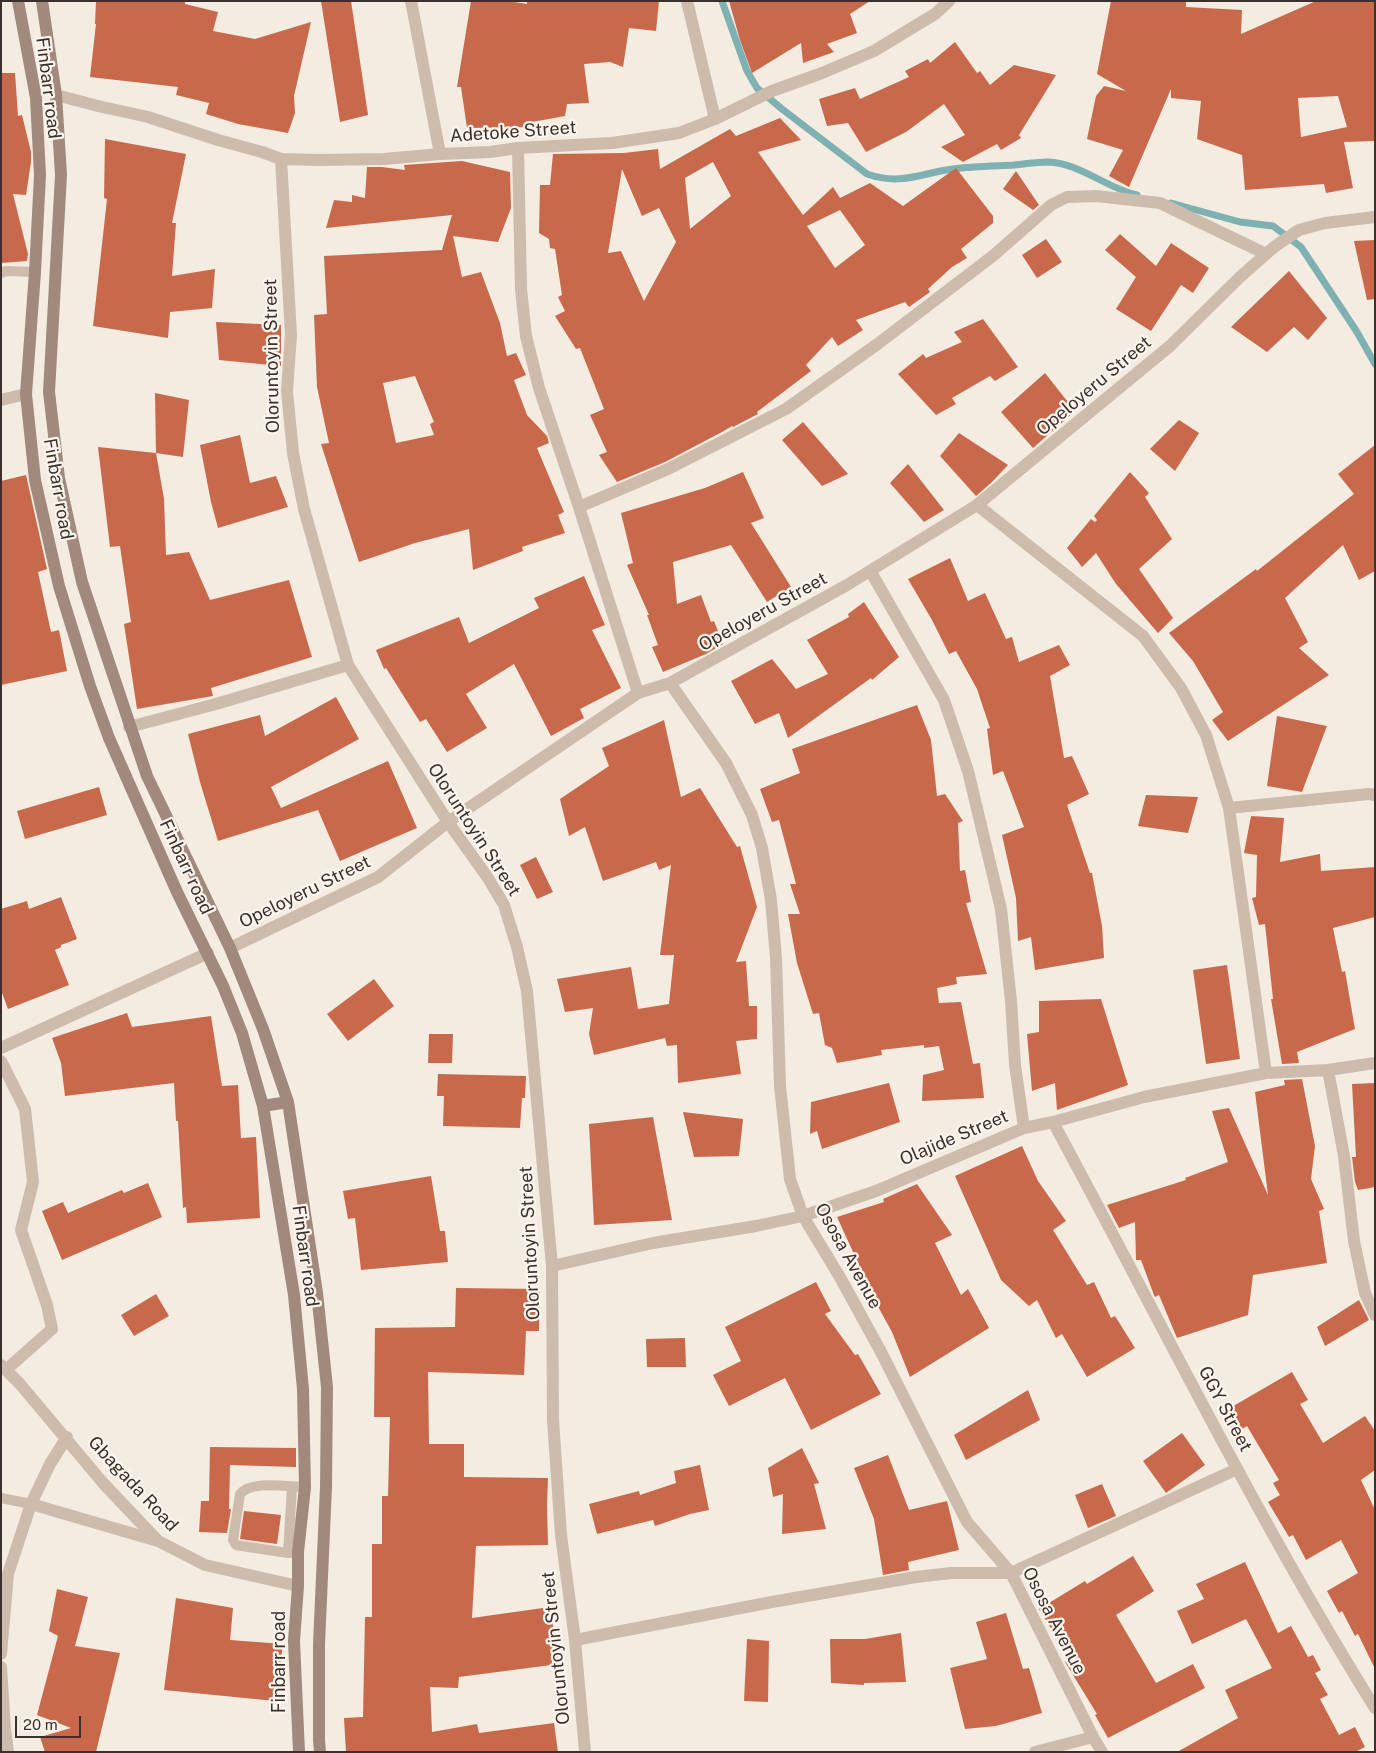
<!DOCTYPE html>
<html>
<head>
<meta charset="utf-8">
<style>
  body { margin:0 }
  #map { position:relative; width:1376px; height:1753px; overflow:hidden; background:#f4ebe1; font-family:"Public Sans",sans-serif }
  canvas { display:block }
  .frame { position:absolute; inset:0; border:2px solid #3b302b; pointer-events:none }
  .scale { position:absolute; left:15px; top:1716px; width:66px; height:22px; box-sizing:border-box; border:2px solid #3b302b; border-top:0; padding-left:6px; font-size:15px; line-height:18px; white-space:nowrap; color:#3b302b; -webkit-text-stroke:4px #fbf5ee; paint-order:stroke }
</style>
</head>
<body>
<div id="map">
<canvas width="1376" height="1753"></canvas>
<div class="frame"></div>
<div class="scale">20 m</div>
</div>
<script>
const context = document.querySelector('canvas').getContext('2d');
context.lineJoin = 'round';
function trace(path, color, width, dash) {
  context.strokeStyle = color;
  context.lineWidth = width;
  context.lineCap = dash ? 'butt' : 'round';
  context.setLineDash(dash || []);
  context.stroke(path);
}
function fill(path, color) {
  context.fillStyle = color;
  context.fill(path, 'evenodd');
}
function write(font, color, halo, rows, align = 'center') {
  context.font = font + ' "Public Sans",sans-serif';
  context.lineWidth = 4.5;
  context.setLineDash([]);
  context.textBaseline = 'middle';
  context.strokeStyle = halo;
  context.fillStyle = color;
  for (const [text, x, y, turn = 0] of rows) {
    context.save();
    context.translate(x, y);
    context.rotate((+turn || 0) * Math.PI / 180);
    context.textAlign = isNaN(turn) ? turn : align;
    if (halo) context.strokeText(text, 0, 0);
    context.fillText(text, 0, 0);
    context.restore();
  }
}
trace(new Path2D(`
  M 722,1 L 747,71 L 757,88 L 782,109 L 867,174 C 901,186 921,173 953,169 C 973,166 994,166 1014,165 C 1025,164 1037,162 1048,162 C 1080,163 1106,188 1137,195
  M 1171,203 L 1240,222 L 1273,226 L 1301,247 L 1357,332 L 1375,364`), '#7fb0b2', 7);
fill(new Path2D(`
  M 96,1 L 185,1 L 185,4 L 218,12 L 213,31 L 255,39 L 311,22 L 294,96 L 295,113 L 288,133 L 238,124 L 206,114 L 209,103 L 176,95 L 178,87 L 90,77 L 96,24 L 95,24 Z
  M 321,1 L 351,1 L 368,115 L 340,122 Z
  M 471,1 L 508,1 L 527,4 L 527,1 L 659,1 L 656,31 L 629,28 L 623,67 L 610,62 L 584,64 L 589,103 L 567,104 L 565,116 L 532,122 L 532,127 L 467,128 L 461,87 L 457,87 Z
  M 729,1 L 870,1 L 850,14 L 857,33 L 827,44 L 834,52 L 803,63 L 801,43 L 752,73 L 740,40 Z
  M 1111,1 L 1186,1 L 1186,7 L 1242,10 L 1241,34 L 1316,1 L 1375,1 L 1375,141 L 1344,142 L 1353,188 L 1326,193 L 1324,184 L 1245,190 L 1242,155 L 1197,139 L 1201,101 L 1171,98 L 1171,89 L 1129,187 L 1109,176 L 1123,150 L 1087,139 L 1096,96 L 1104,86 L 1126,91 L 1097,74 ZM 1338,96 L 1347,127 L 1301,137 L 1298,98 Z
  M 955,42 L 977,73 L 980,71 L 990,85 L 1014,65 L 1056,75 L 1019,135 L 1021,138 L 1001,150 L 997,144 L 963,162 L 941,147 L 965,135 L 944,104 L 906,132 L 866,152 L 848,123 L 827,126 L 819,99 L 855,88 L 860,99 L 909,77 L 905,71 L 928,59 L 930,63 Z
  M 1,73 L 15,73 L 18,116 L 22,115 L 31,152 L 31,162 L 26,195 L 13,194 L 28,254 L 27,261 L 1,263 Z
  M 780,118 L 801,140 L 758,152 L 803,215 L 833,187 L 840,198 L 870,183 L 903,206 L 956,168 L 993,216 L 993,223 L 961,249 L 967,258 L 952,267 L 928,289 L 930,292 L 909,307 L 905,302 L 856,320 L 863,330 L 838,346 L 832,337 L 806,365 L 811,371 L 757,412 L 758,414 L 733,427 L 732,426 L 722,432 L 665,462 L 617,482 L 599,455 L 607,452 L 590,415 L 604,409 L 580,348 L 576,349 L 555,316 L 565,311 L 558,297 L 562,295 L 555,249 L 550,248 L 549,239 L 539,233 L 540,185 L 550,185 L 553,154 L 624,153 L 658,149 L 660,169 L 730,129 L 736,136 ZM 713,162 L 731,196 L 690,229 L 685,178 ZM 622,169 L 642,216 L 659,208 L 676,242 L 644,301 L 621,251 L 608,253 ZM 840,210 L 865,245 L 835,268 L 807,226 Z
  M 105,139 L 186,154 L 172,223 L 176,223 L 172,276 L 215,269 L 212,308 L 170,312 L 168,338 L 93,326 L 107,199 L 104,198 Z
  M 462,161 L 510,172 L 511,208 L 498,242 L 453,236 L 462,277 L 481,272 L 500,323 L 507,356 L 516,353 L 526,375 L 514,380 L 527,415 L 547,436 L 549,443 L 537,448 L 564,512 L 558,515 L 565,533 L 522,547 L 523,551 L 473,570 L 469,529 L 415,543 L 359,562 L 321,444 L 329,443 L 317,387 L 314,315 L 327,314 L 324,256 L 442,250 L 452,215 L 326,228 L 334,200 L 352,202 L 352,195 L 365,198 L 367,167 L 382,167 L 405,170 L 404,165 ZM 415,376 L 434,422 L 430,424 L 434,435 L 396,443 L 383,383 Z
  M 1016,171 L 1039,205 L 1033,210 L 1003,189 Z
  M 1120,234 L 1156,266 L 1171,243 L 1209,268 L 1193,293 L 1181,285 L 1151,331 L 1116,309 L 1136,277 L 1105,250 Z
  M 1046,239 L 1062,262 L 1037,278 L 1022,255 Z
  M 1375,240 L 1375,299 L 1367,300 L 1354,241 Z
  M 1289,271 L 1327,318 L 1308,340 L 1294,327 L 1267,352 L 1231,327 Z
  M 983,319 L 1018,367 L 995,381 L 990,376 L 952,398 L 956,404 L 936,415 L 898,374 L 923,354 L 926,358 L 962,342 L 954,332 Z
  M 216,322 L 281,325 L 281,366 L 219,360 Z
  M 1045,373 L 1075,411 L 1033,448 L 1001,412 Z
  M 155,393 L 189,400 L 183,457 L 156,453 Z
  M 1179,420 L 1199,433 L 1175,471 L 1150,449 Z
  M 803,422 L 848,474 L 822,486 L 782,440 Z
  M 959,433 L 1008,465 L 992,482 L 976,496 L 940,456 Z
  M 240,435 L 250,483 L 276,476 L 288,507 L 218,528 L 211,502 L 200,445 Z
  M 1375,445 L 1375,571 L 1359,580 L 1343,545 L 1285,598 L 1308,642 L 1299,648 L 1329,675 L 1228,741 L 1212,720 L 1223,712 L 1193,661 L 1169,633 L 1256,569 L 1257,571 L 1354,494 L 1338,474 Z
  M 98,447 L 156,453 L 164,499 L 166,555 L 189,552 L 210,600 L 289,580 L 312,657 L 211,688 L 213,696 L 137,709 L 124,624 L 131,622 L 120,546 L 110,547 Z
  M 908,464 L 944,510 L 924,522 L 890,483 Z
  M 743,472 L 764,518 L 751,523 L 791,587 L 767,602 L 731,545 L 673,562 L 677,604 L 701,595 L 711,622 L 714,621 L 723,644 L 706,654 L 663,672 L 652,647 L 658,645 L 647,615 L 649,615 L 627,565 L 633,563 L 621,513 L 705,488 Z
  M 1130,472 L 1149,493 L 1145,497 L 1172,539 L 1139,569 L 1173,618 L 1158,633 L 1116,584 L 1096,553 L 1082,567 L 1067,548 L 1091,519 L 1095,522 L 1097,520 L 1094,516 Z
  M 26,475 L 47,569 L 38,572 L 51,632 L 59,630 L 67,671 L 1,685 L 1,481 Z
  M 950,558 L 968,601 L 985,593 L 1006,639 L 1012,637 L 1019,662 L 1059,645 L 1070,665 L 1050,676 L 1064,758 L 1072,756 L 1089,794 L 1067,805 L 1090,873 L 1092,873 L 1102,926 L 1104,958 L 1035,970 L 1031,937 L 1018,941 L 1016,898 L 1002,835 L 1024,827 L 1003,771 L 993,775 L 987,729 L 990,728 L 977,689 L 956,651 L 949,654 L 932,620 L 908,579 Z
  M 584,576 L 605,625 L 592,630 L 621,688 L 580,709 L 584,718 L 551,736 L 514,664 L 466,694 L 487,728 L 447,752 L 426,719 L 420,722 L 386,668 L 384,669 L 376,650 L 459,617 L 469,643 L 539,608 L 534,598 Z
  M 864,602 L 899,657 L 872,680 L 871,678 L 788,738 L 779,713 L 755,724 L 731,681 L 772,659 L 796,689 L 828,674 L 807,640 L 849,617 L 848,614 Z
  M 336,697 L 359,739 L 271,787 L 281,808 L 388,761 L 417,828 L 340,861 L 318,810 L 218,841 L 200,782 L 188,734 L 260,715 L 265,736 Z
  M 917,705 L 931,740 L 937,796 L 945,794 L 963,821 L 958,823 L 960,871 L 965,870 L 971,902 L 966,903 L 987,974 L 956,977 L 957,984 L 937,988 L 939,1003 L 961,1002 L 973,1064 L 980,1063 L 984,1098 L 922,1101 L 923,1075 L 944,1070 L 939,1046 L 924,1048 L 924,1045 L 881,1050 L 882,1055 L 837,1063 L 832,1048 L 825,1045 L 819,1013 L 813,1014 L 797,963 L 788,914 L 800,914 L 790,884 L 796,884 L 779,820 L 772,822 L 760,789 L 800,773 L 792,749 Z
  M 1277,716 L 1327,726 L 1302,792 L 1267,786 Z
  M 664,720 L 681,797 L 700,788 L 737,847 L 740,846 L 757,907 L 736,962 L 746,961 L 749,1006 L 757,1006 L 757,1039 L 736,1041 L 741,1074 L 678,1083 L 677,1045 L 667,1046 L 665,1038 L 594,1055 L 589,1034 L 593,1008 L 565,1012 L 557,979 L 631,967 L 638,1009 L 669,1004 L 674,955 L 660,955 L 671,865 L 659,870 L 656,862 L 603,881 L 585,827 L 569,836 L 560,799 L 609,766 L 602,748 Z
  M 99,787 L 107,815 L 25,839 L 17,811 Z
  M 1146,795 L 1198,797 L 1188,833 L 1138,826 Z
  M 1251,816 L 1284,818 L 1280,862 L 1320,854 L 1321,871 L 1375,867 L 1375,917 L 1333,928 L 1342,972 L 1345,971 L 1355,1029 L 1297,1052 L 1299,1063 L 1282,1064 L 1271,999 L 1273,999 L 1265,924 L 1259,925 L 1252,898 L 1256,897 L 1257,855 L 1244,853 Z
  M 536,857 L 553,892 L 537,899 L 520,865 Z
  M 61,897 L 77,939 L 61,945 L 61,947 L 55,950 L 69,985 L 8,1009 L 1,990 L 1,909 L 27,901 L 29,909 Z
  M 1227,965 L 1240,1059 L 1206,1064 L 1193,970 Z
  M 374,979 L 394,1006 L 348,1041 L 327,1014 Z
  M 1101,999 L 1128,1085 L 1057,1110 L 1055,1083 L 1032,1091 L 1027,1034 L 1039,1032 L 1039,1001 Z
  M 127,1013 L 132,1027 L 211,1016 L 222,1086 L 238,1085 L 241,1138 L 256,1137 L 260,1218 L 187,1223 L 186,1207 L 183,1208 L 178,1121 L 176,1121 L 174,1083 L 65,1096 L 61,1063 L 52,1038 Z
  M 429,1034 L 453,1034 L 452,1063 L 428,1063 Z
  M 438,1074 L 526,1076 L 525,1098 L 522,1098 L 520,1128 L 443,1126 L 444,1096 L 437,1096 Z
  M 1302,1079 L 1315,1146 L 1311,1179 L 1324,1209 L 1319,1211 L 1327,1263 L 1253,1275 L 1248,1315 L 1177,1338 L 1159,1295 L 1155,1297 L 1154,1295 L 1141,1260 L 1136,1260 L 1135,1222 L 1119,1228 L 1107,1205 L 1186,1180 L 1185,1178 L 1228,1162 L 1212,1111 L 1229,1108 L 1268,1195 L 1255,1092 L 1285,1085 L 1284,1080 Z
  M 889,1083 L 900,1122 L 822,1149 L 817,1131 L 810,1134 L 811,1102 Z
  M 1375,1083 L 1375,1187 L 1358,1190 L 1355,1182 L 1352,1157 L 1356,1157 L 1352,1084 Z
  M 683,1112 L 743,1119 L 739,1156 L 694,1157 Z
  M 653,1117 L 672,1220 L 594,1225 L 589,1124 Z
  M 1022,1146 L 1038,1181 L 1066,1221 L 1053,1230 L 1087,1285 L 1094,1282 L 1111,1318 L 1115,1316 L 1135,1348 L 1087,1377 L 1062,1334 L 1056,1338 L 1037,1300 L 1029,1306 L 1001,1280 L 955,1176 Z
  M 431,1176 L 440,1231 L 445,1231 L 448,1262 L 361,1270 L 355,1218 L 348,1219 L 343,1191 Z
  M 148,1183 L 162,1217 L 62,1260 L 42,1211 L 63,1202 L 68,1213 L 122,1190 L 124,1193 Z
  M 917,1184 L 952,1235 L 935,1243 L 961,1295 L 968,1289 L 989,1328 L 910,1377 L 892,1332 L 870,1292 L 871,1291 L 837,1217 L 884,1202 L 883,1199 Z
  M 816,1282 L 831,1311 L 825,1314 L 855,1355 L 858,1354 L 881,1394 L 811,1430 L 785,1378 L 729,1406 L 713,1375 L 741,1361 L 725,1327 Z
  M 456,1288 L 540,1289 L 539,1331 L 526,1331 L 524,1375 L 428,1372 L 429,1444 L 464,1444 L 464,1477 L 548,1478 L 547,1505 L 548,1545 L 476,1546 L 472,1618 L 550,1607 L 559,1664 L 459,1677 L 458,1688 L 430,1687 L 432,1732 L 477,1724 L 479,1733 L 554,1723 L 558,1752 L 346,1752 L 344,1718 L 363,1717 L 365,1617 L 372,1617 L 372,1544 L 382,1544 L 382,1496 L 388,1496 L 390,1417 L 374,1417 L 375,1328 L 455,1327 Z
  M 156,1294 L 169,1316 L 134,1336 L 121,1315 Z
  M 1359,1300 L 1369,1320 L 1325,1346 L 1317,1327 Z
  M 685,1338 L 686,1367 L 647,1367 L 646,1339 Z
  M 1292,1372 L 1308,1400 L 1300,1404 L 1323,1443 L 1365,1416 L 1375,1431 L 1375,1470 L 1361,1480 L 1375,1510 L 1375,1669 L 1358,1634 L 1355,1636 L 1342,1611 L 1339,1613 L 1327,1591 L 1358,1573 L 1341,1540 L 1306,1560 L 1293,1535 L 1289,1537 L 1268,1502 L 1280,1495 L 1273,1483 L 1279,1480 L 1247,1426 L 1235,1433 L 1223,1412 Z
  M 1028,1390 L 1040,1420 L 966,1460 L 954,1435 Z
  M 1182,1433 L 1205,1465 L 1166,1493 L 1143,1461 Z
  M 210,1447 L 296,1448 L 296,1467 L 230,1465 L 229,1509 L 231,1509 L 227,1533 L 199,1532 L 201,1501 L 209,1501 Z
  M 802,1448 L 819,1483 L 814,1484 L 826,1529 L 782,1534 L 783,1494 L 773,1497 L 768,1468 Z
  M 888,1455 L 909,1510 L 947,1501 L 959,1550 L 908,1562 L 909,1570 L 883,1575 L 874,1519 L 854,1468 Z
  M 700,1465 L 709,1510 L 690,1514 L 655,1526 L 653,1520 L 597,1534 L 589,1504 L 639,1491 L 640,1495 L 676,1483 L 674,1471 Z
  M 1102,1484 L 1116,1516 L 1088,1528 L 1075,1495 Z
  M 244,1511 L 281,1515 L 277,1544 L 240,1539 Z
  M 1133,1556 L 1154,1591 L 1116,1615 L 1156,1683 L 1193,1664 L 1205,1688 L 1108,1738 L 1095,1715 L 1097,1714 L 1065,1662 L 1070,1659 L 1039,1609 L 1085,1581 L 1087,1584 Z
  M 1245,1562 L 1278,1633 L 1291,1626 L 1308,1657 L 1313,1655 L 1321,1670 L 1315,1673 L 1328,1695 L 1320,1699 L 1339,1735 L 1355,1727 L 1365,1747 L 1355,1752 L 1177,1752 L 1238,1718 L 1225,1690 L 1272,1668 L 1246,1619 L 1192,1644 L 1177,1611 L 1204,1599 L 1196,1584 Z
  M 57,1589 L 88,1597 L 75,1646 L 120,1653 L 96,1752 L 45,1752 L 40,1737 L 71,1728 L 37,1715 L 58,1636 L 49,1631 Z
  M 176,1598 L 233,1608 L 230,1640 L 283,1644 L 275,1701 L 164,1690 Z
  M 1006,1613 L 1023,1669 L 1029,1668 L 1042,1713 L 996,1726 L 965,1729 L 950,1668 L 987,1659 L 976,1622 Z
  M 901,1633 L 906,1682 L 864,1683 L 864,1685 L 831,1683 L 830,1639 L 865,1639 Z
  M 747,1639 L 769,1641 L 768,1702 L 744,1701 Z`), '#c8694b');
trace(new Path2D(`
  M 1,273 L 6,271 L 35,272
  M 1,1498 L 31,1504
  M 298,1552 L 288,1553 L 242,1546 L 236,1545 L 233,1540 L 240,1494 C 252,1480 287,1487 305,1487
  M 288,1553 L 292,1487`), '#cdbbac', 10);
trace(new Path2D(`
  M 411,1 L 440,154
  M 687,1 L 715,119
  M 56,95 L 98,106 L 148,117 L 218,140 L 262,152 L 281,159 L 319,160 L 384,159 L 440,154 L 490,152 L 518,148 L 612,143 L 679,133 L 715,119 L 772,91 L 822,73 L 874,51 L 935,14 L 949,1
  M 518,148 L 521,289 L 526,336 L 539,388 L 579,507 L 638,693
  M 281,159 L 291,335 L 287,391 L 293,453 L 304,509 L 348,665 L 448,822 L 488,878 L 504,905 L 517,947 L 527,991 L 552,1266 L 553,1420 L 561,1535 L 575,1640 L 585,1752
  M 1,400 L 26,394
  M 977,505 L 1143,636 L 1181,688 L 1206,735 L 1229,808 L 1266,1073
  M 579,507 L 668,469 L 786,409 L 879,343 L 994,255 L 1051,205 L 1067,197 L 1096,196 L 1160,203 L 1266,254
  M 871,572 L 944,700 L 968,771 L 1001,909 L 1011,1001 L 1015,1065 L 1024,1128
  M 670,683 L 726,763 L 752,815 L 762,848 L 771,900 L 776,958 L 780,1086 L 790,1179 L 803,1216 L 841,1279 L 881,1352 L 967,1522 L 1011,1573 L 1093,1737 L 1102,1752
  M 129,727 L 216,704 L 348,665
  M 1229,808 L 1369,794 L 1375,795
  M 230,948 L 378,877 L 448,822 L 638,693 L 670,683 L 847,585 L 977,505 L 1170,346 L 1240,277 L 1274,247 L 1299,230 L 1325,223 L 1375,217
  M 1,1048 L 208,953
  M 1,1061 L 25,1109 L 33,1182 L 21,1230 L 47,1305 L 52,1329 L 7,1369
  M 1328,1070 L 1344,1156 L 1354,1241 L 1365,1293 L 1375,1315
  M 1053,1122 C 1159,1318 1257,1519 1375,1708
  M 552,1266 L 653,1243 L 756,1226 L 803,1216 L 876,1191 L 1024,1128 L 1053,1122 L 1144,1097 L 1266,1073 L 1328,1070 L 1375,1063
  M 1,1365 L 20,1384 L 103,1483 L 158,1541 L 205,1565 L 298,1586
  M 31,1504 L 158,1541
  M 575,1640 L 772,1602 L 916,1577 L 951,1573 L 1011,1573 L 1237,1469
  M 1,1654 L 8,1574 L 31,1504 L 50,1464 L 67,1437
  M 1,1667 L 5,1729 L 8,1752
  M 1035,1752 L 1093,1737`), '#cdbbac', 12);
trace(new Path2D(`
  M 18,1 L 36,98 L 40,175 L 35,272 L 26,394 L 35,480 L 59,586 L 90,686 L 109,738 L 177,892 L 223,986 L 242,1033 L 263,1106 L 294,1295 L 303,1389 L 305,1487 L 298,1552 L 298,1586 L 294,1641 L 299,1752
  M 42,1 L 56,95 L 61,175 L 49,392 L 59,478 L 82,582 L 147,776 L 230,948 L 263,1029 L 288,1102 L 317,1293 L 327,1387 L 326,1487 L 319,1644 L 319,1740 L 320,1752
  M 263,1106 L 288,1102`), '#a18a7d', 12);
write('18px', '#3b302b', '#fbf5ee', [
  ["Finbarr road",48,88,83],
  ["Adetoke Street",513,132,-4],
  ["Oloruntoyin Street",272,356,-91],
  ["Opeloyeru Street",1094,386,-40],
  ["Finbarr road",58,489,80],
  ["Opeloyeru Street",763,612,-29],
  ["Oloruntoyin Street",474,830,57],
  ["Finbarr road",186,867,65],
  ["Opeloyeru Street",305,892,-26],
  ["Olajide Street",954,1138,-23],
  ["Oloruntoyin Street",530,1243,-93],
  ["Finbarr road",305,1256,82],
  ["Ososa Avenue",848,1256,61],
  ["GGY Street",1225,1409,62],
  ["Gbagada Road",133,1484,47],
  ["Ososa Avenue",1054,1621,63],
  ["Oloruntoyin Street",556,1648,-96],
  ["Finbarr road",279,1662,-90]
]);
</script>
</body>
</html>
